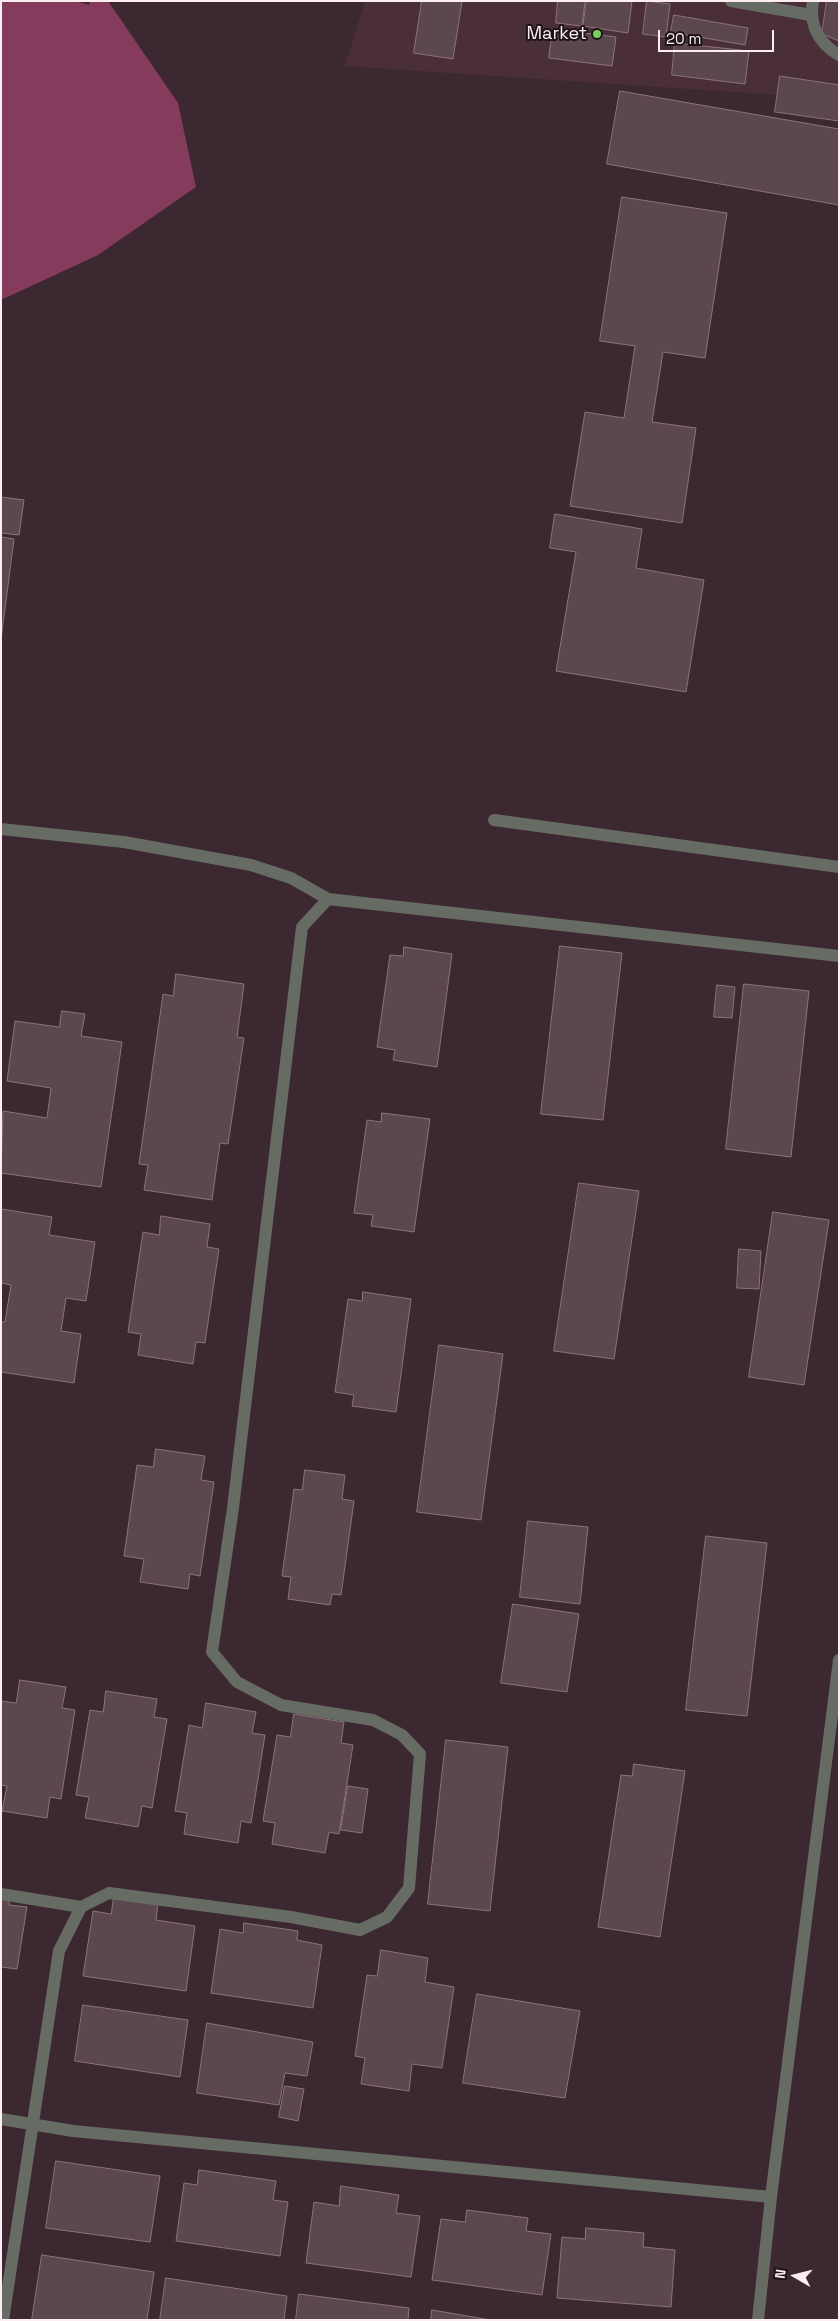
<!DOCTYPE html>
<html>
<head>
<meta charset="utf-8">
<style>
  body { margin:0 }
  #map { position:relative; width:840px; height:2321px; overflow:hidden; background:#3c2830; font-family:"Space Grotesk",sans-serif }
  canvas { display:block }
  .frame { position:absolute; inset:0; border:2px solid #fceef3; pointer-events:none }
  .north { position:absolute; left:770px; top:2251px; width:50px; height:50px; -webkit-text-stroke:4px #1d1417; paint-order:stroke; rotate:278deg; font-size:14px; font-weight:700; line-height:20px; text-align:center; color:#fceef3 }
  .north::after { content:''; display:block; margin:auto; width:18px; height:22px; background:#fceef3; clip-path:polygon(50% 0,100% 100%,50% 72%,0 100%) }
  .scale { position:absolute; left:658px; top:30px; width:116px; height:22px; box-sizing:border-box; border:2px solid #fceef3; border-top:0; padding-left:6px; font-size:15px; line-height:18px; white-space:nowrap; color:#fceef3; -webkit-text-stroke:4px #1d1417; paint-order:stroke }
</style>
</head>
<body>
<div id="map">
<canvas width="840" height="2321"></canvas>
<div class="frame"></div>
<div class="north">N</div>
<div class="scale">20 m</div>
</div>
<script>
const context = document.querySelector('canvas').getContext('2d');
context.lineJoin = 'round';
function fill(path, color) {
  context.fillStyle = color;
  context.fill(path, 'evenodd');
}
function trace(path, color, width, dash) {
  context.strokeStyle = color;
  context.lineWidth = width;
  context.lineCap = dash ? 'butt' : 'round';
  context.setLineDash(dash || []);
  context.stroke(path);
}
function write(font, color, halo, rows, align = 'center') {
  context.font = font + ' "Space Grotesk",sans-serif';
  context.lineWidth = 4;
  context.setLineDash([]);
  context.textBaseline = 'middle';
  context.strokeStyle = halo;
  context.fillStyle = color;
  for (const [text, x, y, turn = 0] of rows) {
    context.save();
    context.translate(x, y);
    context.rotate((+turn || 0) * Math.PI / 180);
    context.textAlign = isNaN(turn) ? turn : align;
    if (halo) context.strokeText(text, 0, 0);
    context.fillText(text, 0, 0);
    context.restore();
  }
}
fill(new Path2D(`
  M 365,1 L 839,1 L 839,99 L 345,66 Z`), '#4a2f39');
fill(new Path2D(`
  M 1,1 L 76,1 L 89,5 L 90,1 L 108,1 L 178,103 L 196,187 L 98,255 L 1,300 Z`), '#853b5c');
const building = new Path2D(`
  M 422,1 L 462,1 L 453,59 L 414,53 Z
  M 558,1 L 585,1 L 582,26 L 556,23 Z
  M 587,1 L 632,1 L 628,33 L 583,26 Z
  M 647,1 L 670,4 L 666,37 L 643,34 Z
  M 827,1 L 839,1 L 839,41 L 822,34 Z
  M 674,15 L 748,28 L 745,45 L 671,32 Z
  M 553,29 L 616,37 L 612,66 L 549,58 Z
  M 675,43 L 749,51 L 745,84 L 672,75 Z
  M 780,76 L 839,85 L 839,121 L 775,112 Z
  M 620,91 L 839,129 L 839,205 L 607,164 Z
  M 622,197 L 727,213 L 705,358 L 663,352 L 652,422 L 696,428 L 682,523 L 570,506 L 585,412 L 624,418 L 635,346 L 600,341 Z
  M 1,497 L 24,500 L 19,535 L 1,533 Z
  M 555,514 L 642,529 L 636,568 L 704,580 L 686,692 L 556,671 L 576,552 L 550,548 Z
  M 1,537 L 14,539 L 1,640 Z
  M 560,946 L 622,953 L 603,1120 L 541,1114 Z
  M 404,947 L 452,954 L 437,1067 L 393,1060 L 395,1050 L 377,1047 L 390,955 L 403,956 Z
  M 176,974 L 244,984 L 237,1037 L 244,1038 L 228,1144 L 220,1143 L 212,1200 L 144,1190 L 148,1165 L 139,1164 L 163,994 L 173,996 Z
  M 744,984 L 809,991 L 791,1157 L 726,1149 Z
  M 717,985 L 735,987 L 732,1018 L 714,1017 Z
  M 62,1011 L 85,1014 L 81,1036 L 122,1042 L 101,1187 L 1,1173 L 3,1111 L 47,1118 L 51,1088 L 7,1081 L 15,1021 L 59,1027 Z
  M 382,1113 L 430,1119 L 414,1232 L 371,1226 L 373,1215 L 354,1213 L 367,1120 L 381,1122 Z
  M 579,1183 L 639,1191 L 614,1359 L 554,1351 Z
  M 1,1209 L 52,1217 L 49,1235 L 95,1242 L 86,1301 L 66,1298 L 61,1331 L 81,1334 L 74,1383 L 1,1372 L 1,1322 L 5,1322 L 11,1285 L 1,1283 Z
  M 773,1212 L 829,1220 L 804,1385 L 749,1377 Z
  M 161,1216 L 210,1224 L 207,1247 L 219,1249 L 205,1343 L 196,1342 L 193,1364 L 138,1355 L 141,1334 L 128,1332 L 143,1232 L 159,1235 Z
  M 739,1249 L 761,1251 L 759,1289 L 737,1288 Z
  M 363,1292 L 411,1299 L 396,1412 L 352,1406 L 354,1395 L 335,1392 L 348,1299 L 362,1301 Z
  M 439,1345 L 503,1354 L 481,1520 L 417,1512 Z
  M 156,1449 L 205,1456 L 201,1480 L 214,1482 L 200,1576 L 190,1574 L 188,1589 L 140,1582 L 144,1559 L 124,1556 L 137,1465 L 153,1467 Z
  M 305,1470 L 345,1475 L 342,1499 L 354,1501 L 341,1595 L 332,1594 L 330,1605 L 288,1599 L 291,1577 L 282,1576 L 294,1489 L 302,1490 Z
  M 528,1521 L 588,1527 L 580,1604 L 520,1597 Z
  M 706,1536 L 767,1543 L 747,1716 L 686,1710 Z
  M 513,1604 L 579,1614 L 567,1692 L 501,1683 Z
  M 20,1680 L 66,1687 L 62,1708 L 75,1710 L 61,1799 L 50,1797 L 47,1818 L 2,1811 L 7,1786 L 1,1785 L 1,1701 L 16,1703 Z
  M 106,1691 L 157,1699 L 154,1717 L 167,1719 L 152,1808 L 142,1806 L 138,1827 L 85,1818 L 89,1797 L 76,1795 L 90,1710 L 103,1712 Z
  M 206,1703 L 256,1712 L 252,1733 L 265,1735 L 251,1823 L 241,1821 L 238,1843 L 184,1834 L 187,1813 L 175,1811 L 189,1725 L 202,1728 Z
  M 294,1714 L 344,1722 L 341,1743 L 353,1745 L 339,1834 L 329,1832 L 325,1853 L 272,1844 L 275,1823 L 263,1821 L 277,1735 L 290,1737 Z
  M 446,1740 L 508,1747 L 490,1911 L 428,1904 Z
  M 634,1764 L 685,1771 L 660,1937 L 598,1927 L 621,1775 L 632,1776 Z
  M 348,1786 L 368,1789 L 362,1833 L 341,1830 Z
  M 1,1895 L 10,1897 L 9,1905 L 27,1907 L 17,1969 L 1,1967 Z
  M 114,1896 L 158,1903 L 156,1920 L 195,1926 L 186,1991 L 83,1976 L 93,1911 L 111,1914 Z
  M 244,1923 L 298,1931 L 297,1940 L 322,1945 L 313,2008 L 211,1993 L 220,1929 L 243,1933 Z
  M 381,1950 L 428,1958 L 425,1982 L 454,1987 L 442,2068 L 412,2064 L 409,2091 L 361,2084 L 365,2058 L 355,2056 L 367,1975 L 377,1976 Z
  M 477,1994 L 580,2011 L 565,2098 L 463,2083 Z
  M 83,2005 L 188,2020 L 180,2077 L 75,2061 Z
  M 207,2023 L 313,2042 L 307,2076 L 285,2073 L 279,2105 L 197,2093 Z
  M 285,2086 L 304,2089 L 298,2121 L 279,2117 Z
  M 56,2161 L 160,2176 L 150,2242 L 46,2228 Z
  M 199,2170 L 276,2181 L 273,2200 L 288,2202 L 280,2256 L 176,2241 L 184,2183 L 197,2185 Z
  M 341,2186 L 399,2195 L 396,2213 L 420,2216 L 411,2277 L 306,2263 L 314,2202 L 339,2206 Z
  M 467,2210 L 528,2218 L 526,2231 L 551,2234 L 542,2295 L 432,2280 L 441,2219 L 465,2222 Z
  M 586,2228 L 644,2233 L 643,2247 L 675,2250 L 671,2307 L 557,2298 L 562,2237 L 585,2239 Z
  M 42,2255 L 154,2272 L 147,2320 L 32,2320 Z
  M 166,2278 L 287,2296 L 284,2320 L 160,2320 Z
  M 299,2294 L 409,2308 L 408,2320 L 296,2320 Z
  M 432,2310 L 491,2320 L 431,2320 Z`);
fill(building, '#5d474f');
trace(building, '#8b737c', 1);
trace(new Path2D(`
  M 731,1 L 811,15
  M 813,1 C 809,24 818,43 839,55
  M 494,820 L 839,867
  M 1,829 L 124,842 L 251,865 L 291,878 L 328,899
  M 1,1894 L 81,1907
  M 1,2119 L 73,2131 L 771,2197
  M 3,2320 L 59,1951 L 81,1907 L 109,1893 L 291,1917 L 360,1930 L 387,1917 L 409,1888 L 420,1754 L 402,1735 L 373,1720 L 281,1705 L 237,1682 L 212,1652 L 233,1508 L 302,927 L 328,899 L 839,956
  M 758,2320 L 771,2197 L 839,1660`), '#666c64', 12);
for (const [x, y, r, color] of [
  [597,34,5,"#74d25b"]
]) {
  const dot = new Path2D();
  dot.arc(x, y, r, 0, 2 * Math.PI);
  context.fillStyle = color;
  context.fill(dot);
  trace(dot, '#1d1417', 2);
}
write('18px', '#fceef3', '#1d1417', [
  ["Market",587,34]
], 'right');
</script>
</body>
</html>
